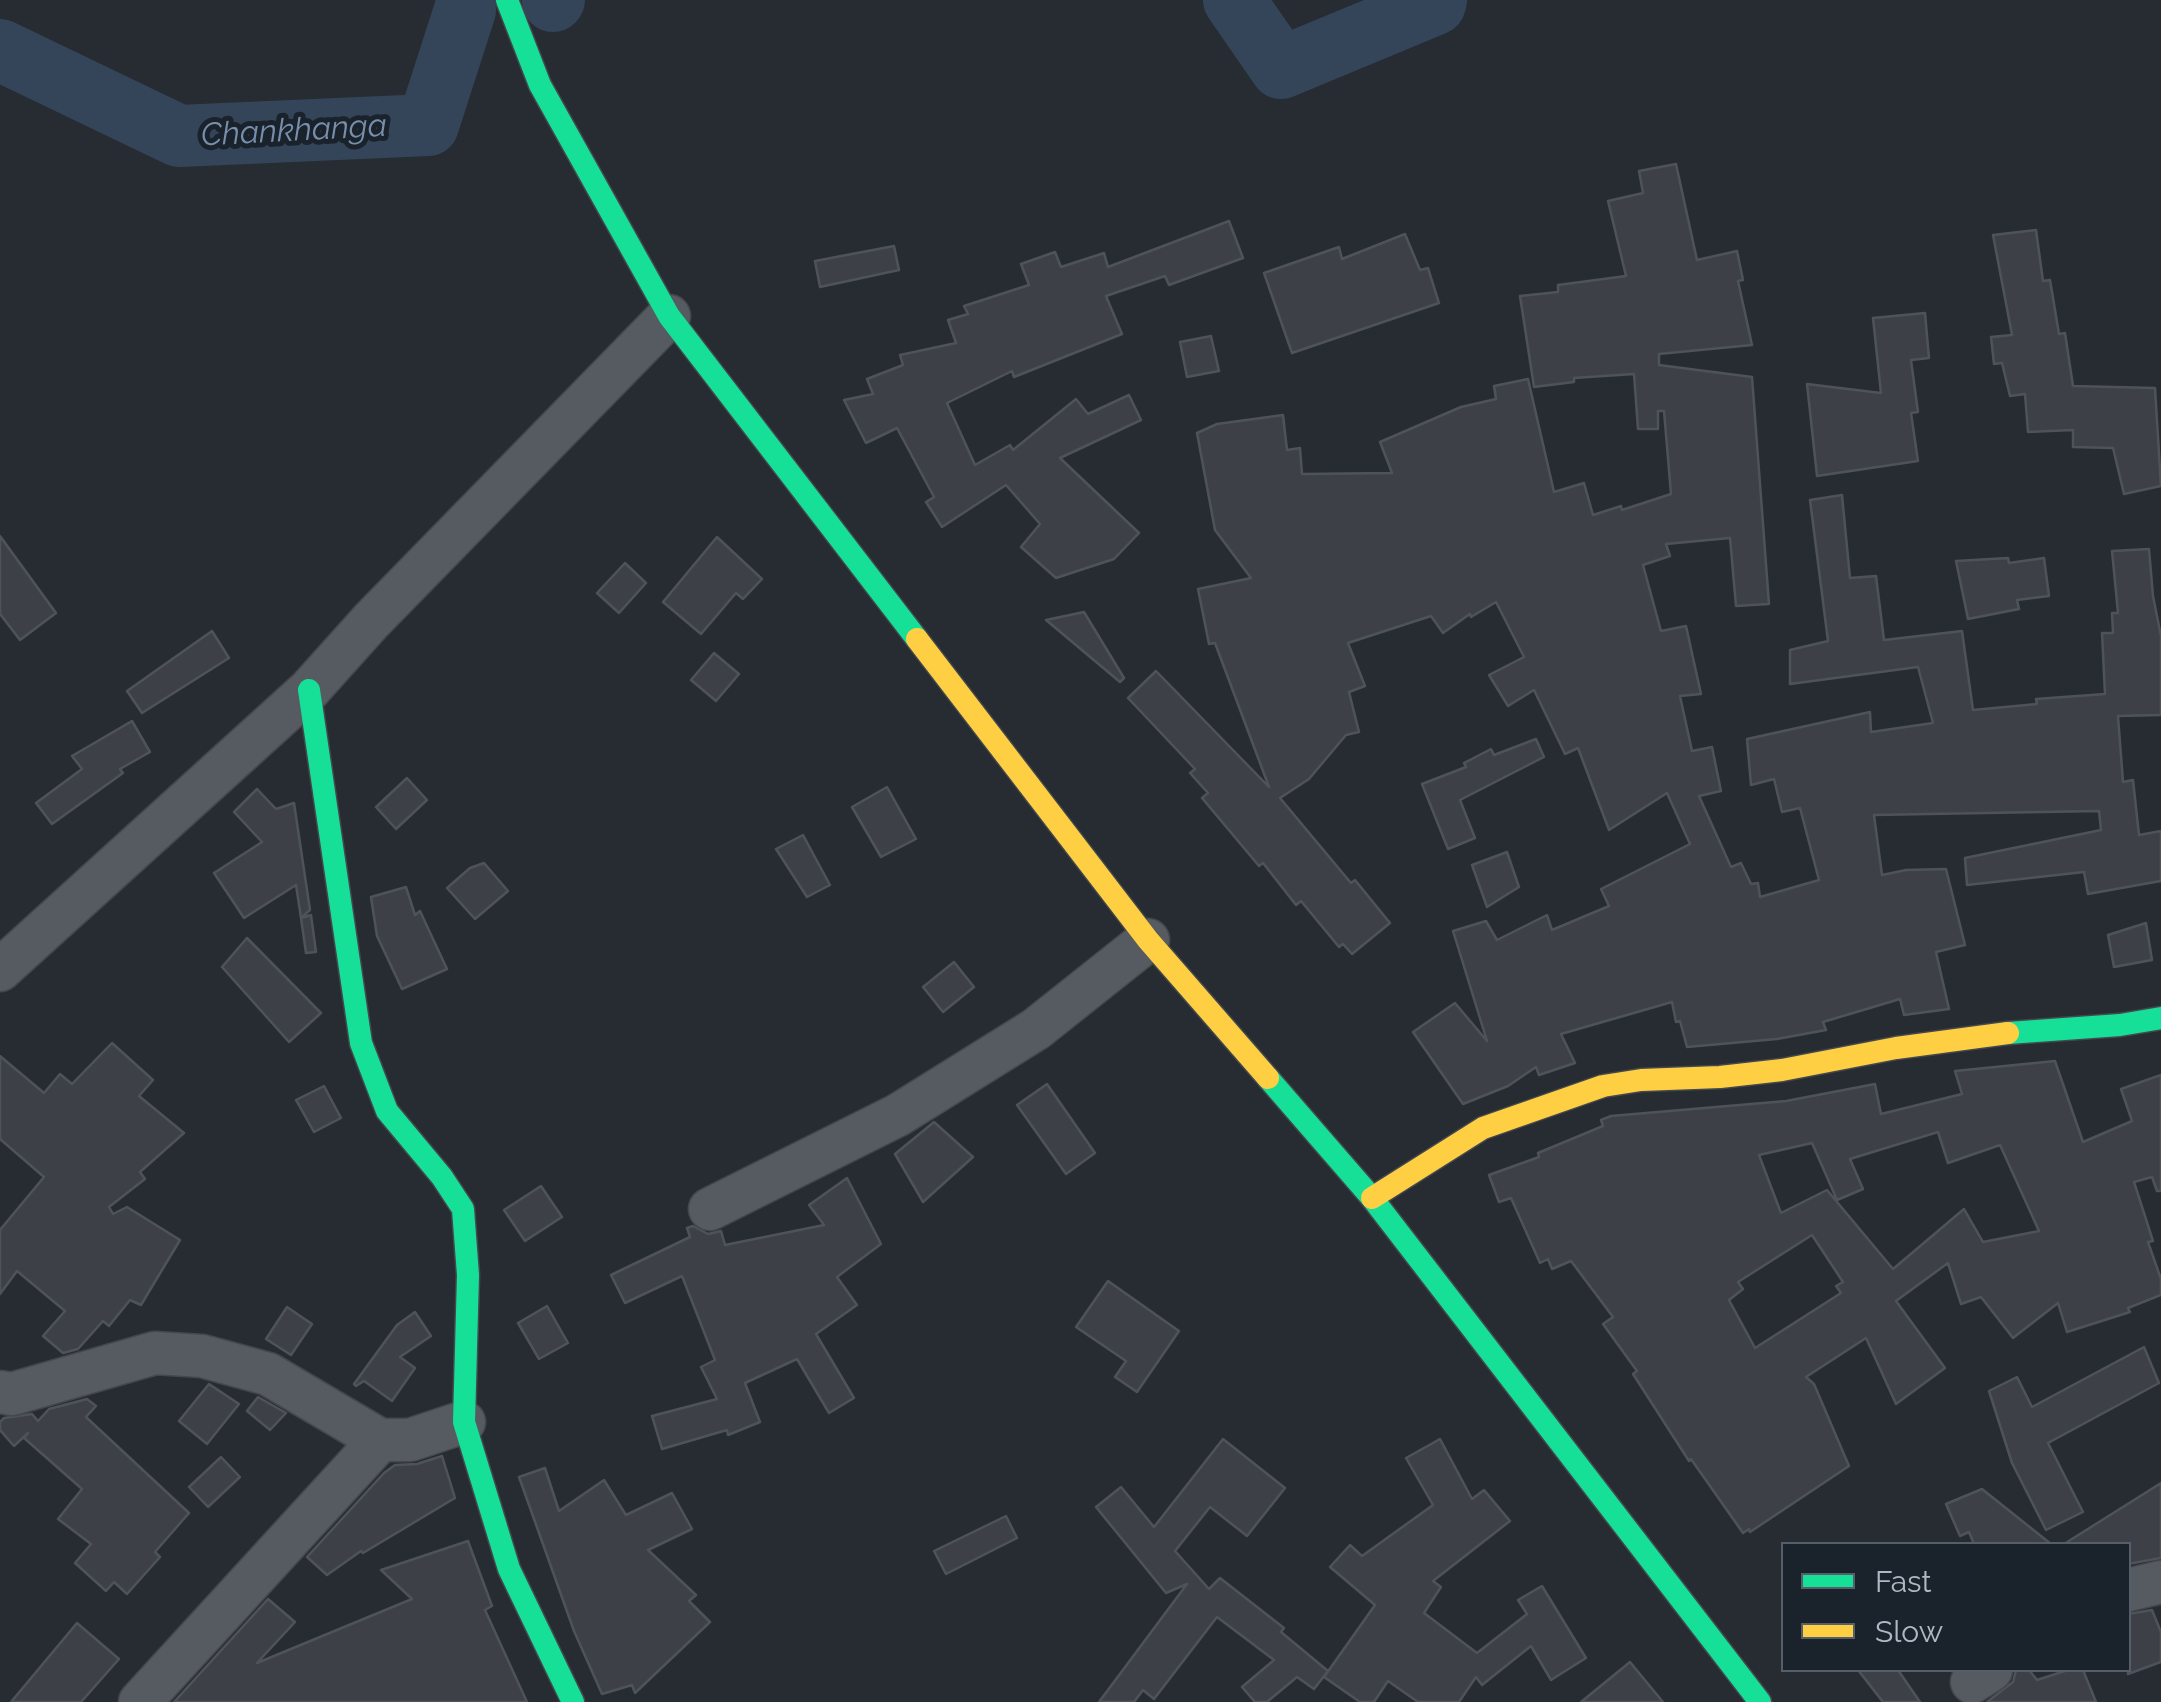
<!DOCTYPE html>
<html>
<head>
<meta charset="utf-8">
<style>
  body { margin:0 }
  #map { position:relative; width:2161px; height:1702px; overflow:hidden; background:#262c32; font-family:Raleway,sans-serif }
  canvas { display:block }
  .legend { position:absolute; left:1781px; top:1542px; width:350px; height:130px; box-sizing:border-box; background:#1a222c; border:2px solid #565e69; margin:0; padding:12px 18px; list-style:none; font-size:30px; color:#afb8c4 }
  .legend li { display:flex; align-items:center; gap:20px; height:50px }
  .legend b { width:50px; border:2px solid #565e69 }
</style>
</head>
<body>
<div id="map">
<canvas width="2161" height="1702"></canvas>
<ul class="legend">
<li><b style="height:12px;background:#16e098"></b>Fast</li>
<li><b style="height:12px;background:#ffcf43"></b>Slow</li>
</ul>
</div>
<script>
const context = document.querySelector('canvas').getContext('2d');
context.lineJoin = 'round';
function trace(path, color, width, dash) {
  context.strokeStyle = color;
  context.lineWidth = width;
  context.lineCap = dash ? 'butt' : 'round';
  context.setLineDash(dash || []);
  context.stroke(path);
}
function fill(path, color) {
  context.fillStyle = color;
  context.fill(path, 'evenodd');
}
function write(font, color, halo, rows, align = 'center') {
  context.font = font + ' Raleway,sans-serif';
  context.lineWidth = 10;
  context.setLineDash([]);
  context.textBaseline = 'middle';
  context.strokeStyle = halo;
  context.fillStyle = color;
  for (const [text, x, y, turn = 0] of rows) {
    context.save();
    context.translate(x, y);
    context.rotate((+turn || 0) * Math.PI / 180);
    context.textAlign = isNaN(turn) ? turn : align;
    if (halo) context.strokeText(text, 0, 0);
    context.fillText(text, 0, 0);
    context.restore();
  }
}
trace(new Path2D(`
  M 1234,0 L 1281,68 L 1435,4 L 1436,0
  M 553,1 L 554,0
  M 0,50 L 179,136 L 428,125 L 465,10`), '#34455a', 62);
const building = new Path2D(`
  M 1676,164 L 1697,260 L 1737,251 L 1743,280 L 1738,281 L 1752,345 L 1659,354 L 1659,365 L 1752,377 L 1769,604 L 1736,606 L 1730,538 L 1666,544 L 1670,556 L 1643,565 L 1661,631 L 1686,626 L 1701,694 L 1680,696 L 1692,751 L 1712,747 L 1721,791 L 1699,796 L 1731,867 L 1741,863 L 1751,884 L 1758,883 L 1760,897 L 1819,880 L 1800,808 L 1782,812 L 1774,779 L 1751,785 L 1747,739 L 1870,712 L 1871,732 L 1933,723 L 1918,667 L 1790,684 L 1790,650 L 1828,641 L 1810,500 L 1842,495 L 1850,578 L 1876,576 L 1884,640 L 1962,631 L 1973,710 L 2037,704 L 2036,699 L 2105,694 L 2102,633 L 2113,633 L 2112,613 L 2118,613 L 2112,551 L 2149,549 L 2153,596 L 2161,636 L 2161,715 L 2118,716 L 2123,782 L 2133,780 L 2139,835 L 2161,831 L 2161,881 L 2088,894 L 2084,872 L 1967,885 L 1965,858 L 2101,830 L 2099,811 L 1874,815 L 1882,875 L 1906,870 L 1946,869 L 1965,945 L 1936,952 L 1949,1009 L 1904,1015 L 1900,999 L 1823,1022 L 1826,1030 L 1777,1039 L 1687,1047 L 1680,1021 L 1676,1022 L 1672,1002 L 1561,1034 L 1575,1063 L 1539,1075 L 1536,1067 L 1508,1086 L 1463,1104 L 1413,1032 L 1455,1003 L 1487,1041 L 1453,931 L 1486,921 L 1497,940 L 1547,915 L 1552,930 L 1609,906 L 1601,889 L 1690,844 L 1667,793 L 1609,830 L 1578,748 L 1565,754 L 1534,690 L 1508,706 L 1489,675 L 1524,657 L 1496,602 L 1471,617 L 1470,614 L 1443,633 L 1431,616 L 1348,643 L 1365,686 L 1349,692 L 1359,732 L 1346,735 L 1309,779 L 1280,798 L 1351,883 L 1355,880 L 1390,923 L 1352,954 L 1343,944 L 1339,947 L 1301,901 L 1296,905 L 1263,863 L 1259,866 L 1202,798 L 1208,793 L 1190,773 L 1195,769 L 1128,698 L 1156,671 L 1269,787 L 1215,643 L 1209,644 L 1198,589 L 1251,578 L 1215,530 L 1197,433 L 1217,424 L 1283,415 L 1287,450 L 1300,448 L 1302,474 L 1392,473 L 1380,442 L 1461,407 L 1496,399 L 1494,386 L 1528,379 L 1554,492 L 1584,483 L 1593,515 L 1621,506 L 1622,510 L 1671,494 L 1664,411 L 1658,411 L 1658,429 L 1638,429 L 1634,374 L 1574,378 L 1574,382 L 1534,387 L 1520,296 L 1558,292 L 1558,285 L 1626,276 L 1608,201 L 1643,193 L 1639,171 Z
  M 1229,221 L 1243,258 L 1169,285 L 1165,276 L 1106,296 L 1122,334 L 1014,377 L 1012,371 L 947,403 L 975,465 L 1010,445 L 1013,450 L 1076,399 L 1088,414 L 1129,395 L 1141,420 L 1060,458 L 1139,533 L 1114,559 L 1056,578 L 1021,547 L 1040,524 L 1006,485 L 942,527 L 926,502 L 934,497 L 897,428 L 866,443 L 844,400 L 873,394 L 867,379 L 903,365 L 900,355 L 956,343 L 948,320 L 968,314 L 964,306 L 1029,285 L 1021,264 L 1055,252 L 1061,267 L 1104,253 L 1108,267 Z
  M 2036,230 L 2043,281 L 2050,280 L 2059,334 L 2065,333 L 2073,386 L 2155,388 L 2161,486 L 2124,494 L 2113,448 L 2073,447 L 2073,430 L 2028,432 L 2025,394 L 2010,396 L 2002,363 L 1994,364 L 1991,337 L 2012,335 L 1993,235 Z
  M 1405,234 L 1420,270 L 1428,268 L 1439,303 L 1292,353 L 1264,273 L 1339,247 L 1342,259 Z
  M 894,246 L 899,270 L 820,287 L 815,261 Z
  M 1925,313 L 1929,358 L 1911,360 L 1918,412 L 1911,413 L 1918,461 L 1817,476 L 1807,384 L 1881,393 L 1873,318 Z
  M 1211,336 L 1219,371 L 1187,377 L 1180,342 Z
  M 0,536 L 56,613 L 20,640 L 0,614 Z
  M 717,537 L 762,579 L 743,599 L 736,593 L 701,634 L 663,602 Z
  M 2008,558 L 2009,563 L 2044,558 L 2049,596 L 2017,600 L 2019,609 L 1968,619 L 1956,561 Z
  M 625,563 L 646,583 L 619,613 L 597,593 Z
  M 1084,612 L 1124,678 L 1120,682 L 1046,620 Z
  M 212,631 L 229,658 L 142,713 L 127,691 Z
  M 714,653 L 739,674 L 716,701 L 691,680 Z
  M 132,721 L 150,752 L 120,769 L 123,773 L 52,824 L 36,803 L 82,769 L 72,756 Z
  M 1536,739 L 1544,757 L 1460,800 L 1475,838 L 1448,849 L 1422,784 L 1466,767 L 1464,763 L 1491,749 L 1494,755 Z
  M 407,778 L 427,800 L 396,829 L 376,807 Z
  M 887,787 L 916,839 L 881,857 L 852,807 Z
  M 257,789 L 276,809 L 294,803 L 310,910 L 301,918 L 296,885 L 244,918 L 214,873 L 262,842 L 234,812 Z
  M 803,835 L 830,885 L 807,897 L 776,849 Z
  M 1507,852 L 1519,887 L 1487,907 L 1472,865 Z
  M 484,863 L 508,891 L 475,919 L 447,888 L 470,868 Z
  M 406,887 L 415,915 L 420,911 L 447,969 L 402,989 L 377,936 L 371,897 Z
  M 311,915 L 316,952 L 306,953 L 301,918 Z
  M 2146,923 L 2152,960 L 2114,967 L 2108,935 Z
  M 247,938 L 321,1013 L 289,1042 L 222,967 Z
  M 954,962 L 974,987 L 943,1012 L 923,987 Z
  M 112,1043 L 153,1080 L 139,1096 L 184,1133 L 140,1172 L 145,1179 L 109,1207 L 113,1214 L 127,1207 L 180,1240 L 141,1305 L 130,1300 L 109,1326 L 103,1321 L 78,1349 L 63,1353 L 43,1336 L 65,1311 L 17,1271 L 0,1294 L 0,1230 L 44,1177 L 0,1139 L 0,1056 L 44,1093 L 60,1074 L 72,1084 Z
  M 2055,1061 L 2083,1142 L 2132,1121 L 2121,1089 L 2161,1075 L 2161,1191 L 2157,1191 L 2152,1177 L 2134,1182 L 2153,1241 L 2148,1242 L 2161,1279 L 2161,1295 L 2128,1308 L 2130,1312 L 2067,1332 L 2058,1303 L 2013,1338 L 1981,1297 L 1961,1304 L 1948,1263 L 1896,1301 L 1945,1368 L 1896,1404 L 1866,1338 L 1806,1377 L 1814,1384 L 1849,1466 L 1750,1532 L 1749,1529 L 1743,1533 L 1691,1459 L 1689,1461 L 1633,1374 L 1637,1371 L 1603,1324 L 1613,1317 L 1571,1261 L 1552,1269 L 1548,1259 L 1540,1263 L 1511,1198 L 1499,1202 L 1489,1175 L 1539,1157 L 1538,1153 L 1603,1126 L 1601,1120 L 1611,1116 L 1786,1101 L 1875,1084 L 1881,1114 L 1962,1094 L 1955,1071 ZM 1938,1132 L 1948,1163 L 2000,1145 L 2039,1231 L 1983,1242 L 1964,1209 L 1893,1269 L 1827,1190 L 1781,1213 L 1759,1155 L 1812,1143 L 1837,1200 L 1863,1189 L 1850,1159 ZM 1812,1235 L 1843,1282 L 1836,1286 L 1841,1293 L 1755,1348 L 1729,1300 L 1743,1289 L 1738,1282 Z
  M 1047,1084 L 1095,1153 L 1066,1174 L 1017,1105 Z
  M 324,1086 L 341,1118 L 314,1132 L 296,1100 Z
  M 934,1122 L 973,1157 L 923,1202 L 895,1154 Z
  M 847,1178 L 881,1244 L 837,1277 L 857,1305 L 816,1334 L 854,1398 L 829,1413 L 797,1359 L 745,1383 L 760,1422 L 728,1435 L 727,1430 L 662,1449 L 652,1416 L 717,1399 L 701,1367 L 715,1360 L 682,1276 L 625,1303 L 611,1275 L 690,1237 L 687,1228 L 693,1226 L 708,1234 L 721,1231 L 725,1245 L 824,1225 L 809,1205 Z
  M 541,1186 L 562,1217 L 525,1241 L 504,1210 Z
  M 1108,1281 L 1179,1331 L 1137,1392 L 1115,1377 L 1126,1361 L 1076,1327 Z
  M 547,1306 L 568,1343 L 539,1359 L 518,1323 Z
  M 287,1307 L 312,1324 L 291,1355 L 266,1339 Z
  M 415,1312 L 431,1336 L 400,1357 L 415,1368 L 392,1401 L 364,1381 L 356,1386 L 354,1384 L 397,1325 Z
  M 2144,1347 L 2159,1383 L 2048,1443 L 2083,1512 L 2046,1530 L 2012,1463 L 1989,1391 L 2017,1377 L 2032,1407 Z
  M 209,1384 L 239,1404 L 207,1444 L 179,1421 Z
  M 258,1397 L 286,1413 L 270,1430 L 247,1411 Z
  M 87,1399 L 96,1406 L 86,1417 L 189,1513 L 155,1552 L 160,1557 L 127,1594 L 114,1582 L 106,1591 L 75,1563 L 91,1544 L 58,1519 L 82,1489 L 24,1438 L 28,1433 L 14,1446 L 0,1430 L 0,1422 L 4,1418 L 32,1414 L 38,1421 L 49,1409 Z
  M 1223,1439 L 1285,1488 L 1247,1536 L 1210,1507 L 1175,1551 L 1209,1589 L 1220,1578 L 1284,1628 L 1281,1632 L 1328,1671 L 1314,1689 L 1297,1677 L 1267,1702 L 1255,1702 L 1242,1687 L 1274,1660 L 1217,1617 L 1154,1699 L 1143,1690 L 1134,1702 L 1099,1702 L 1187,1584 L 1166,1593 L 1096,1507 L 1121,1487 L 1154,1527 Z
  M 1440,1439 L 1472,1499 L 1484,1490 L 1510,1521 L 1433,1581 L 1441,1587 L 1424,1613 L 1477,1653 L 1527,1614 L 1518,1600 L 1542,1586 L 1586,1658 L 1551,1680 L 1531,1646 L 1482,1685 L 1476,1677 L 1459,1702 L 1418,1702 L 1388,1681 L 1374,1702 L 1360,1702 L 1324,1677 L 1375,1605 L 1330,1567 L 1350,1545 L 1362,1556 L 1433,1505 L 1406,1458 Z
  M 442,1456 L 455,1498 L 363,1553 L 361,1551 L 327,1575 L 307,1557 L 384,1473 L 395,1465 L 417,1464 Z
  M 221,1457 L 240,1477 L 208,1507 L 189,1487 Z
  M 545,1468 L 559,1511 L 604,1480 L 626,1515 L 672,1493 L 692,1529 L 648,1550 L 696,1595 L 689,1601 L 710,1622 L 635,1693 L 632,1685 L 602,1694 L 574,1631 L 519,1477 Z
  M 2161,1483 L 2161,1558 L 2128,1564 L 2128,1544 L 2064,1544 Z
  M 1982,1489 L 2051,1544 L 1974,1544 L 1969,1532 L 1960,1536 L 1946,1504 Z
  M 1006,1516 L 1017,1538 L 946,1574 L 934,1551 Z
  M 468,1541 L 492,1606 L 485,1610 L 527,1702 L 174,1702 L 268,1599 L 295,1622 L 257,1663 L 412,1599 L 381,1570 Z
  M 2152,1610 L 2161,1632 L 2161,1662 L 2128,1674 L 2128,1614 Z
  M 77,1623 L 119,1659 L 81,1702 L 11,1702 Z
  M 1630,1662 L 1663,1702 L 1581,1702 Z
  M 1858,1670 L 1898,1670 L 1920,1702 L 1883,1702 Z
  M 2016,1670 L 2029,1670 L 2037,1680 L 2068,1670 L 2083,1670 L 2096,1702 L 1987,1702 L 2013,1682 Z`);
fill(building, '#3d4147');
trace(building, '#4e535a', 2.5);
const street = new Path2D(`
  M 0,970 L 309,690 L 371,621 L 669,316
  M 710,1209 L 898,1115 L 1036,1029 L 1148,940
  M 0,1392 L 12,1394 L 155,1353 L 202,1356 L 268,1374 L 380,1440 L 410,1440 L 464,1422
  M 2128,1590 L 2161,1582
  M 1972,1682 L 1991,1670
  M 140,1702 L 380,1440`);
const fast = new Path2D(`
  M 507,0 L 540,85 L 669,316 L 917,639
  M 309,690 L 361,1043 L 387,1111 L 442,1177 L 463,1209 L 468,1275 L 464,1422 L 509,1569 L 573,1702
  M 2008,1033 L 2120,1025 L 2161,1018
  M 1268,1078 L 1372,1198 L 1760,1702`);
const slow = new Path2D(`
  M 917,639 L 1148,940 L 1268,1078
  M 1372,1198 L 1483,1128 L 1603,1086 L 1641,1080 L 1720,1077 L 1782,1070 L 1896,1048 L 2008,1033`);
trace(street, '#44484d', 45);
trace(fast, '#44484d', 25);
trace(slow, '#44484d', 25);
trace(street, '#565a61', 42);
trace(fast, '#16e098', 22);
trace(slow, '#ffcf43', 22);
write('italic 32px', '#788fac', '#1a222c', [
  ["Chankhanga",294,131,-3]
]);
</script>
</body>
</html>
